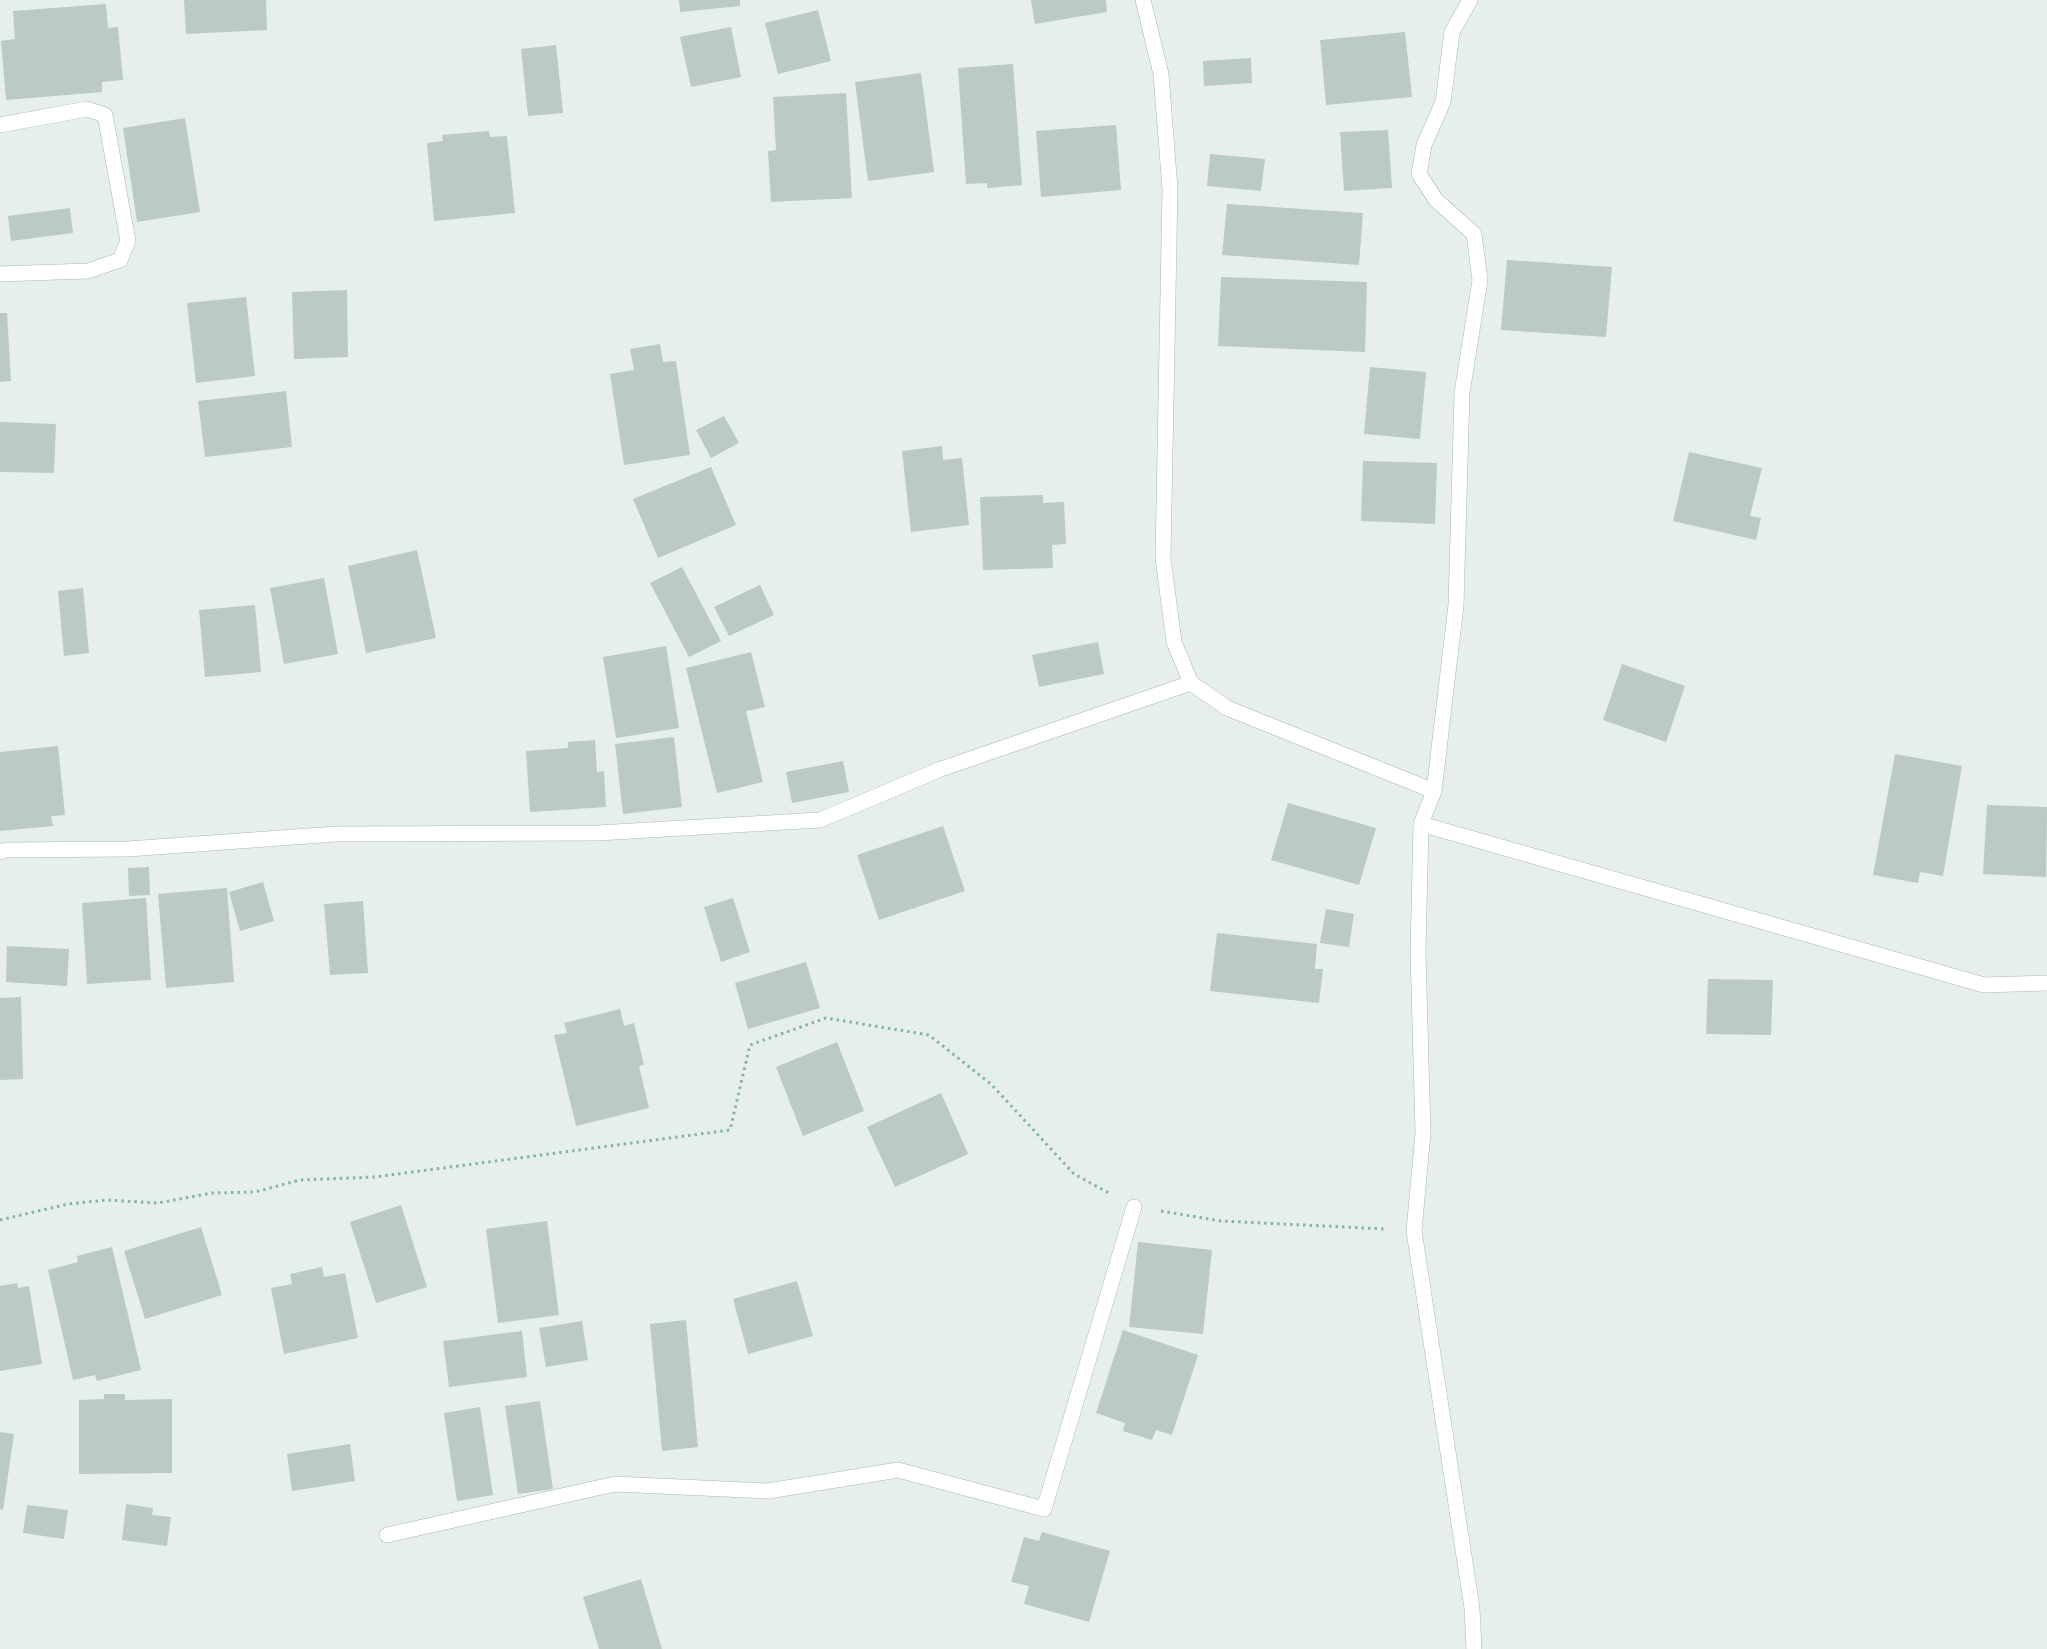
<!DOCTYPE html>
<html>
<head>
<meta charset="utf-8">
<style>
  body { margin:0 }
  canvas { display:block; background:#e6efeb }
</style>
</head>
<body>
<canvas width="2047" height="1649"></canvas>
<script>
const context = document.querySelector('canvas').getContext('2d');
context.lineJoin = 'round';
function fill(path, color) {
  context.fillStyle = color;
  context.fill(path, 'evenodd');
}
function trace(path, color, width, dash) {
  context.strokeStyle = color;
  context.lineWidth = width;
  context.lineCap = dash ? 'butt' : 'round';
  context.setLineDash(dash || []);
  context.stroke(path);
}
fill(new Path2D(`
  M 184,0 L 266,0 L 267,30 L 186,34 Z
  M 679,0 L 740,0 L 740,6 L 680,12 Z
  M 1031,0 L 1106,0 L 1107,12 L 1035,24 Z
  M 106,4 L 108,28 L 118,27 L 123,80 L 102,82 L 102,92 L 6,100 L 1,41 L 15,39 L 13,11 Z
  M 818,10 L 831,61 L 778,74 L 765,23 Z
  M 731,27 L 741,77 L 691,87 L 680,37 Z
  M 1405,32 L 1412,97 L 1326,105 L 1320,40 Z
  M 556,45 L 563,113 L 528,116 L 521,49 Z
  M 1251,58 L 1252,83 L 1204,86 L 1203,61 Z
  M 1013,64 L 1022,185 L 987,188 L 987,183 L 966,184 L 958,68 Z
  M 921,73 L 934,172 L 868,181 L 855,82 Z
  M 846,93 L 852,198 L 771,202 L 768,151 L 776,150 L 773,97 Z
  M 185,118 L 200,212 L 137,222 L 123,128 Z
  M 1116,125 L 1121,190 L 1041,197 L 1036,131 Z
  M 1388,130 L 1392,188 L 1344,191 L 1340,132 Z
  M 489,131 L 490,137 L 507,136 L 515,213 L 434,221 L 427,143 L 443,141 L 442,135 Z
  M 1210,154 L 1265,159 L 1261,191 L 1207,186 Z
  M 1227,204 L 1363,213 L 1359,265 L 1222,255 Z
  M 70,208 L 73,233 L 11,241 L 8,216 Z
  M 1507,260 L 1612,267 L 1606,337 L 1501,330 Z
  M 1221,277 L 1367,282 L 1365,352 L 1218,346 Z
  M 347,290 L 348,357 L 294,359 L 292,292 Z
  M 246,297 L 255,376 L 196,383 L 187,303 Z
  M 0,313 L 7,313 L 11,381 L 0,382 Z
  M 660,344 L 663,362 L 676,361 L 690,455 L 624,465 L 610,374 L 634,370 L 630,349 Z
  M 1370,367 L 1426,372 L 1420,439 L 1364,434 Z
  M 286,391 L 292,447 L 205,457 L 198,401 Z
  M 724,416 L 739,443 L 711,458 L 696,430 Z
  M 0,422 L 56,424 L 54,473 L 0,472 Z
  M 942,446 L 943,460 L 962,458 L 969,525 L 911,532 L 902,451 Z
  M 1689,452 L 1762,468 L 1750,516 L 1761,518 L 1756,540 L 1673,521 Z
  M 1363,461 L 1437,463 L 1435,524 L 1361,521 Z
  M 711,467 L 736,525 L 658,558 L 633,499 Z
  M 1043,495 L 1043,503 L 1064,502 L 1066,544 L 1052,545 L 1053,568 L 983,570 L 980,497 Z
  M 417,550 L 436,638 L 366,653 L 348,566 Z
  M 682,567 L 721,641 L 689,657 L 650,583 Z
  M 324,578 L 338,654 L 284,664 L 270,588 Z
  M 760,585 L 774,615 L 729,636 L 714,607 Z
  M 83,588 L 89,653 L 64,656 L 58,591 Z
  M 255,605 L 261,672 L 205,677 L 199,610 Z
  M 1098,642 L 1104,674 L 1039,687 L 1032,655 Z
  M 666,646 L 679,728 L 616,738 L 603,657 Z
  M 751,652 L 765,707 L 746,711 L 763,782 L 717,793 L 686,668 Z
  M 1622,664 L 1685,686 L 1666,742 L 1603,720 Z
  M 674,737 L 682,807 L 623,814 L 615,744 Z
  M 595,740 L 597,772 L 604,771 L 606,807 L 530,812 L 526,751 L 568,748 L 568,742 Z
  M 58,746 L 65,815 L 51,816 L 53,826 L 0,831 L 0,752 Z
  M 1895,754 L 1962,766 L 1943,876 L 1920,872 L 1918,883 L 1873,875 Z
  M 843,761 L 849,792 L 792,803 L 786,772 Z
  M 1288,803 L 1376,828 L 1359,885 L 1271,860 Z
  M 1987,805 L 2047,807 L 2046,877 L 1983,874 Z
  M 943,826 L 965,891 L 879,920 L 857,855 Z
  M 149,867 L 150,895 L 129,896 L 128,868 Z
  M 263,882 L 274,921 L 240,931 L 229,892 Z
  M 227,888 L 234,982 L 166,988 L 158,894 Z
  M 146,898 L 151,980 L 87,984 L 82,903 Z
  M 733,898 L 750,952 L 721,962 L 704,907 Z
  M 363,901 L 368,973 L 330,975 L 324,904 Z
  M 1326,909 L 1354,914 L 1349,947 L 1320,943 Z
  M 1217,933 L 1317,944 L 1315,969 L 1323,969 L 1319,1003 L 1210,991 Z
  M 7,946 L 69,949 L 67,986 L 6,982 Z
  M 806,962 L 820,1008 L 748,1029 L 735,983 Z
  M 1708,979 L 1773,980 L 1771,1035 L 1706,1034 Z
  M 21,997 L 23,1079 L 0,1080 L 0,998 Z
  M 620,1009 L 624,1026 L 634,1023 L 644,1065 L 639,1066 L 649,1108 L 576,1126 L 554,1035 L 567,1033 L 564,1023 Z
  M 837,1042 L 864,1111 L 803,1136 L 776,1067 Z
  M 941,1093 L 968,1154 L 895,1187 L 867,1127 Z
  M 401,1205 L 427,1287 L 376,1303 L 350,1222 Z
  M 547,1221 L 559,1315 L 498,1323 L 486,1229 Z
  M 201,1227 L 222,1295 L 145,1319 L 124,1251 Z
  M 1138,1242 L 1212,1250 L 1203,1334 L 1129,1327 Z
  M 112,1247 L 141,1370 L 97,1381 L 95,1375 L 73,1380 L 48,1270 L 78,1262 L 77,1256 Z
  M 322,1267 L 324,1277 L 345,1273 L 358,1338 L 284,1354 L 271,1288 L 292,1284 L 290,1274 Z
  M 797,1281 L 813,1336 L 748,1354 L 733,1299 Z
  M 17,1283 L 18,1288 L 29,1286 L 42,1364 L 0,1371 L 0,1286 Z
  M 686,1320 L 698,1447 L 662,1451 L 650,1324 Z
  M 582,1321 L 588,1360 L 546,1367 L 539,1328 Z
  M 1123,1330 L 1198,1355 L 1172,1435 L 1156,1430 L 1152,1440 L 1123,1431 L 1125,1423 L 1096,1413 Z
  M 522,1331 L 527,1377 L 449,1387 L 443,1341 Z
  M 104,1394 L 125,1394 L 125,1400 L 172,1399 L 172,1473 L 79,1474 L 79,1400 L 104,1399 Z
  M 540,1401 L 553,1489 L 518,1494 L 505,1406 Z
  M 480,1407 L 493,1495 L 457,1501 L 444,1413 Z
  M 0,1432 L 14,1434 L 3,1510 L 0,1509 Z
  M 350,1444 L 355,1481 L 292,1491 L 287,1454 Z
  M 126,1504 L 153,1508 L 152,1515 L 171,1517 L 167,1546 L 122,1540 Z
  M 27,1505 L 68,1510 L 64,1539 L 23,1533 Z
  M 1042,1532 L 1110,1551 L 1089,1622 L 1024,1604 L 1029,1586 L 1011,1582 L 1024,1537 L 1039,1541 Z
  M 641,1579 L 662,1649 L 599,1649 L 583,1597 Z`), '#bbcac4');
const street = new Path2D(`
  M 1143,0 L 1161,74 L 1170,189 L 1163,558 L 1174,642 L 1191,683 L 1227,708 L 1434,791
  M 1470,0 L 1452,32 L 1443,102 L 1424,145 L 1419,174 L 1436,200 L 1474,234 L 1480,280 L 1462,393 L 1456,605 L 1434,791 L 1421,824 L 1418,952 L 1423,1133 L 1414,1231 L 1472,1608 L 1474,1649
  M 0,125 L 87,109 L 105,115 L 128,241 L 120,260 L 88,271 L 0,274
  M 1421,824 L 1984,985 L 2047,983
  M 0,852 L 6,850 L 128,849 L 336,834 L 598,833 L 820,820 L 941,769 L 1191,683
  M 387,1535 L 615,1484 L 768,1491 L 898,1470 L 1044,1509 L 1134,1207`);
trace(street, '#a8b8b2', 16);
trace(new Path2D(`
  M 1161,1211 L 1221,1221 L 1386,1229
  M 0,1220 L 68,1204 L 107,1200 L 158,1203 L 212,1193 L 255,1192 L 300,1180 L 375,1177 L 730,1130 L 750,1045 L 826,1018 L 929,1035 L 992,1085 L 1074,1174 L 1109,1193`), '#86b3a5', 3, [2.5, 4]);
trace(street, '#fff', 15);
</script>
</body>
</html>
